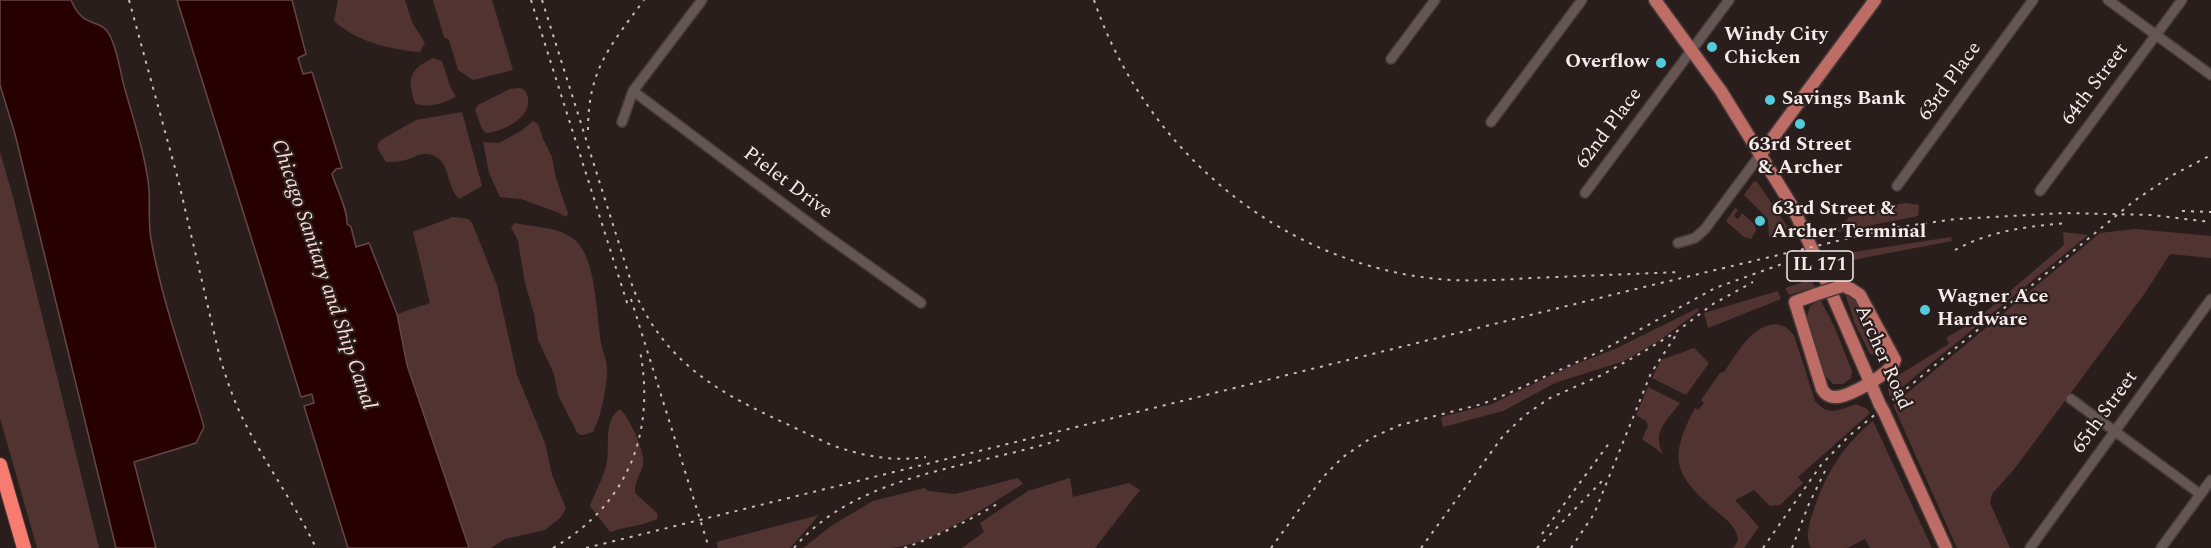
<!DOCTYPE html>
<html>
<head>
<meta charset="utf-8">
<style>
  body { margin:0 }
  canvas { display:block; background:#2a1e1c }
</style>
</head>
<body>
<canvas width="2211" height="548"></canvas>
<script>
const context = document.querySelector('canvas').getContext('2d');
context.lineJoin = 'round';
function fill(path, color) {
  context.fillStyle = color;
  context.fill(path, 'evenodd');
}
function trace(path, color, width, dash) {
  context.strokeStyle = color;
  context.lineWidth = width;
  context.lineCap = dash ? 'butt' : 'round';
  context.setLineDash(dash || []);
  context.stroke(path);
}
function write(font, color, halo, rows, align = 'center') {
  context.font = font + ' Spectral,serif';
  context.lineWidth = 4.5;
  context.setLineDash([]);
  context.textBaseline = 'middle';
  context.strokeStyle = halo;
  context.fillStyle = color;
  for (const [text, x, y, turn = 0] of rows) {
    context.save();
    context.translate(x, y);
    context.rotate((+turn || 0) * Math.PI / 180);
    context.textAlign = isNaN(turn) ? turn : align;
    if (halo) context.strokeText(text, 0, 0);
    context.fillText(text, 0, 0);
    context.restore();
  }
}
fill(new Path2D(`
  M 338,0 L 405,0 L 412,22 L 425,43 L 420,52 C 388,49 358,42 334,21 Z
  M 433,0 L 492,0 L 513,70 L 473,80 L 458,70 L 449,40 L 444,37 Z
  M 433,58 L 442,61 L 450,86 L 456,97 C 444,103 428,109 415,103 C 407,78 409,70 433,58 Z
  M 520,88 C 526,90 527,93 528,99 C 531,118 502,132 486,133 L 482,129 L 475,110 L 478,105 L 510,89 Z
  M 462,112 L 482,186 L 459,199 C 444,184 452,153 423,154 C 418,154 411,159 405,160 C 399,162 393,162 386,162 L 378,149 L 378,144 L 381,140 L 416,120 Z
  M 533,121 L 538,124 L 543,139 L 552,157 L 556,178 L 568,213 L 566,217 L 557,212 L 521,199 L 500,197 L 489,173 L 483,142 L 499,143 L 521,131 Z
  M 0,152 L 13,197 L 99,548 L 37,548 L 0,418 Z
  M 1754,181 L 1758,183 L 1791,232 L 1769,237 L 1768,219 L 1744,195 Z
  M 1905,203 L 1919,205 L 1918,216 L 1837,232 L 1849,217 L 1871,213 L 1887,206 Z
  M 1735,208 L 1738,210 L 1734,216 L 1738,219 L 1742,213 L 1755,225 L 1756,231 L 1751,239 L 1744,237 L 1726,221 Z
  M 453,217 L 468,219 L 472,223 L 497,285 L 517,375 L 545,443 L 552,475 L 566,508 L 561,517 L 545,530 L 505,539 L 491,548 L 469,548 L 407,365 L 397,314 L 430,303 L 413,232 Z
  M 515,223 C 535,228 560,226 576,241 C 597,261 596,316 601,343 C 603,352 607,361 607,370 C 607,387 601,417 593,432 L 583,435 L 578,434 L 558,395 L 554,374 L 538,340 L 534,314 L 525,283 L 518,241 L 511,227 Z
  M 2135,229 L 2211,236 L 2211,258 L 2170,254 L 2145,293 L 2015,468 L 1992,494 L 1990,503 L 2010,548 L 1957,548 L 1893,405 L 2100,233 Z
  M 2063,232 L 2088,235 L 1890,397 L 1888,389 L 1894,378 L 1949,344 L 1946,338 L 1975,321 L 2064,245 Z
  M 1951,237 L 1952,241 L 1847,261 L 1848,279 L 1839,279 L 1828,256 Z
  M 1802,263 L 1815,287 L 1789,295 L 1785,288 L 1803,282 L 1795,265 Z
  M 1778,291 L 1781,299 L 1708,328 L 1704,313 Z
  M 1845,293 L 1856,301 L 1882,345 L 1881,353 L 1878,356 L 1870,354 L 1855,324 Z
  M 1820,299 L 1835,328 L 1852,371 L 1851,378 L 1843,384 L 1833,384 L 1823,374 L 1806,320 L 1810,306 Z
  M 1698,308 L 1699,311 L 1660,340 L 1624,361 L 1555,383 L 1503,411 L 1443,427 L 1441,417 L 1492,404 L 1571,366 L 1615,349 Z
  M 1776,324 L 1786,327 L 1794,335 L 1815,401 C 1829,417 1838,410 1856,404 L 1867,409 L 1870,413 L 1798,477 L 1803,483 L 1780,505 L 1770,506 L 1754,490 L 1735,500 L 1759,527 L 1744,548 L 1733,548 L 1738,541 C 1737,528 1730,523 1721,515 C 1676,477 1666,462 1695,408 L 1698,410 L 1704,403 L 1701,400 L 1720,373 L 1724,372 C 1738,353 1750,326 1776,324 Z
  M 1694,348 L 1709,363 L 1686,395 L 1652,378 L 1661,360 Z
  M 1648,387 L 1680,403 C 1666,422 1652,431 1663,454 L 1642,439 L 1648,426 L 1646,421 L 1636,415 Z
  M 620,409 C 629,417 646,453 643,465 C 640,475 634,483 635,493 L 658,514 L 657,519 C 645,525 624,527 610,532 L 590,506 C 595,492 604,477 607,462 C 610,445 603,421 620,409 Z
  M 1873,421 L 1932,548 L 1870,548 L 1865,539 L 1847,548 L 1811,548 C 1805,536 1809,525 1813,512 C 1825,475 1843,445 1873,421 Z
  M 1018,478 L 1023,484 C 985,507 936,543 891,548 C 863,548 831,548 803,548 L 831,526 L 873,501 L 925,488 L 928,491 L 955,494 Z
  M 1070,478 L 1073,497 L 1129,483 L 1140,490 L 1095,548 L 962,548 L 984,532 L 980,523 L 1028,491 Z
  M 819,515 L 790,548 L 718,548 L 716,542 Z`), '#513431');
const water = new Path2D(`
  M 0,0 L 71,0 C 84,32 101,15 111,38 C 118,53 120,71 124,86 C 133,118 146,157 149,189 C 150,205 148,222 151,239 C 162,303 186,365 204,427 L 196,443 L 134,462 L 156,548 L 116,548 L 15,134 L 0,85 Z
  M 177,0 L 292,0 L 306,54 L 298,58 L 303,74 L 312,72 L 342,168 L 336,169 L 332,174 C 336,188 348,210 347,224 L 351,227 L 356,247 L 369,243 L 397,314 L 407,365 L 469,548 L 348,548 L 304,406 L 314,403 L 312,394 L 301,397 Z`);
fill(water, '#270001');
trace(water, '#654647', 1.5);
const minor = new Path2D(`
  M 2108,0 L 2211,75
  M 1391,59 L 1435,0
  M 633,91 L 824,234 L 921,303
  M 622,122 L 633,91 L 702,0
  M 1491,122 L 1582,0
  M 1897,186 L 2033,0
  M 2040,191 L 2182,0
  M 1585,193 L 1729,0
  M 1678,243 L 1695,238 L 1705,229 L 1760,155
  M 2071,399 L 2200,494
  M 2030,548 L 2211,299
  M 2161,548 L 2211,480`);
const major = new Path2D(`
  M 1655,0 L 1721,91 L 1792,206 L 1818,262 L 1880,405
  M 1760,155 L 1875,0
  M 1817,294 L 1795,302 L 1822,389 C 1825,394 1828,397 1834,397 C 1848,398 1892,373 1895,360 L 1860,295 L 1851,289 L 1842,286
  M 1884,412 L 1946,548`);
const highway = new Path2D(`
  M 0,465 L 24,548`);
trace(minor, '#453a39', 12);
trace(major, '#453a39', 15);
trace(highway, '#453a39', 16);
trace(minor, '#655654', 9);
trace(major, '#bd6d65', 12);
trace(highway, '#f77c70', 14);
trace(new Path2D(`
  M 129,0 L 178,179 L 220,358 C 226,377 232,396 241,415 C 263,461 294,502 316,548
  M 531,0 L 629,309
  M 542,0 L 633,288 C 672,381 745,403 829,444 C 861,456 892,462 926,457
  M 1094,0 C 1146,153 1286,269 1450,280 C 1477,281 1504,280 1531,278 C 1581,276 1631,274 1681,272
  M 588,130 C 588,70 610,46 644,0
  M 2182,211 L 2211,212
  M 1955,250 C 1989,231 2029,226 2067,223
  M 631,299 L 709,548
  M 1542,534 L 1610,442
  M 553,548 C 627,505 656,434 640,351
  M 586,548 L 1644,287 L 1892,228 L 1956,219 L 2064,213 L 2151,215 L 2211,222
  M 794,548 C 857,473 972,468 1059,440
  M 904,548 C 938,536 968,521 999,503
  M 1271,548 L 1323,477 L 1343,457 L 1371,438 L 1400,425 L 1482,404 L 1507,394 L 1603,350 L 1715,288 L 1782,264
  M 1421,548 L 1503,436 L 1525,415 L 1550,398 L 1602,375 L 1643,352 L 1676,332 L 1713,304 L 1753,282
  M 1537,548 L 1605,478
  M 1571,548 L 1594,514 L 1651,373 L 1676,335
  M 1763,548 L 1821,465 L 1849,436 L 2134,201 L 2171,176 L 2211,155
  M 1792,548 L 1808,506 L 1825,471`), '#c7bdbc', 2, [3, 6]);
const majorBridge = new Path2D(`
  M 1817,294 L 1842,286
  M 1880,405 L 1884,412`);
trace(majorBridge, '#453a39', 15, []);
trace(majorBridge, '#bd6d65', 12);
for (const [x, y, r, color] of [
  [1712,47,6,"#53cbda"],
  [1661,63,6,"#53cbda"],
  [1770,100,6,"#53cbda"],
  [1800,124,6,"#53cbda"],
  [1760,221,6,"#53cbda"],
  [1925,310,6,"#53cbda"]
]) {
  const dot = new Path2D();
  dot.arc(x, y, r, 0, 2 * Math.PI);
  context.fillStyle = color;
  context.fill(dot);
  trace(dot, '#2a1e1c', 2);
}
for (const [x, y, w] of [
  [1820,266,66]
]) {
  const box = new Path2D();
  box.roundRect(x - w / 2, y - 15, w, 30, 4.5);
  context.fillStyle = '#2a1e1c';
  context.fill(box);
  trace(box, '#f5ebea', 1.5);
}
write('bold 18px', '#f5ebea', null, [
  ["IL 171",1820,266]
]);
write('bold 20px', '#f5ebea', '#2a1e1c', [
  ["Windy City",1724,36],
  ["Chicken",1724,59],
  ["Overflow",1649,63,"right"],
  ["Savings Bank",1782,100],
  ["63rd Street",1800,146,"center"],
  ["& Archer",1800,169,"center"],
  ["63rd Street &",1772,210],
  ["Archer Terminal",1772,233],
  ["Wagner Ace",1937,298],
  ["Hardware",1937,321]
], 'left');
write('20px', '#f5ebea', '#2a1e1c', [
  ["63rd Place",1951,82,-54],
  ["64th Street",2096,85,-53],
  ["62nd Place",1610,129,-53],
  ["Pielet Drive",787,184,37],
  ["Archer Road",1882,358,66],
  ["65th Street",2106,413,-54]
]);
write('italic 21px', '#fedbd7', '#2a1e1c', [
  ["Chicago Sanitary and Ship Canal",322,275,71]
]);
</script>
</body>
</html>
